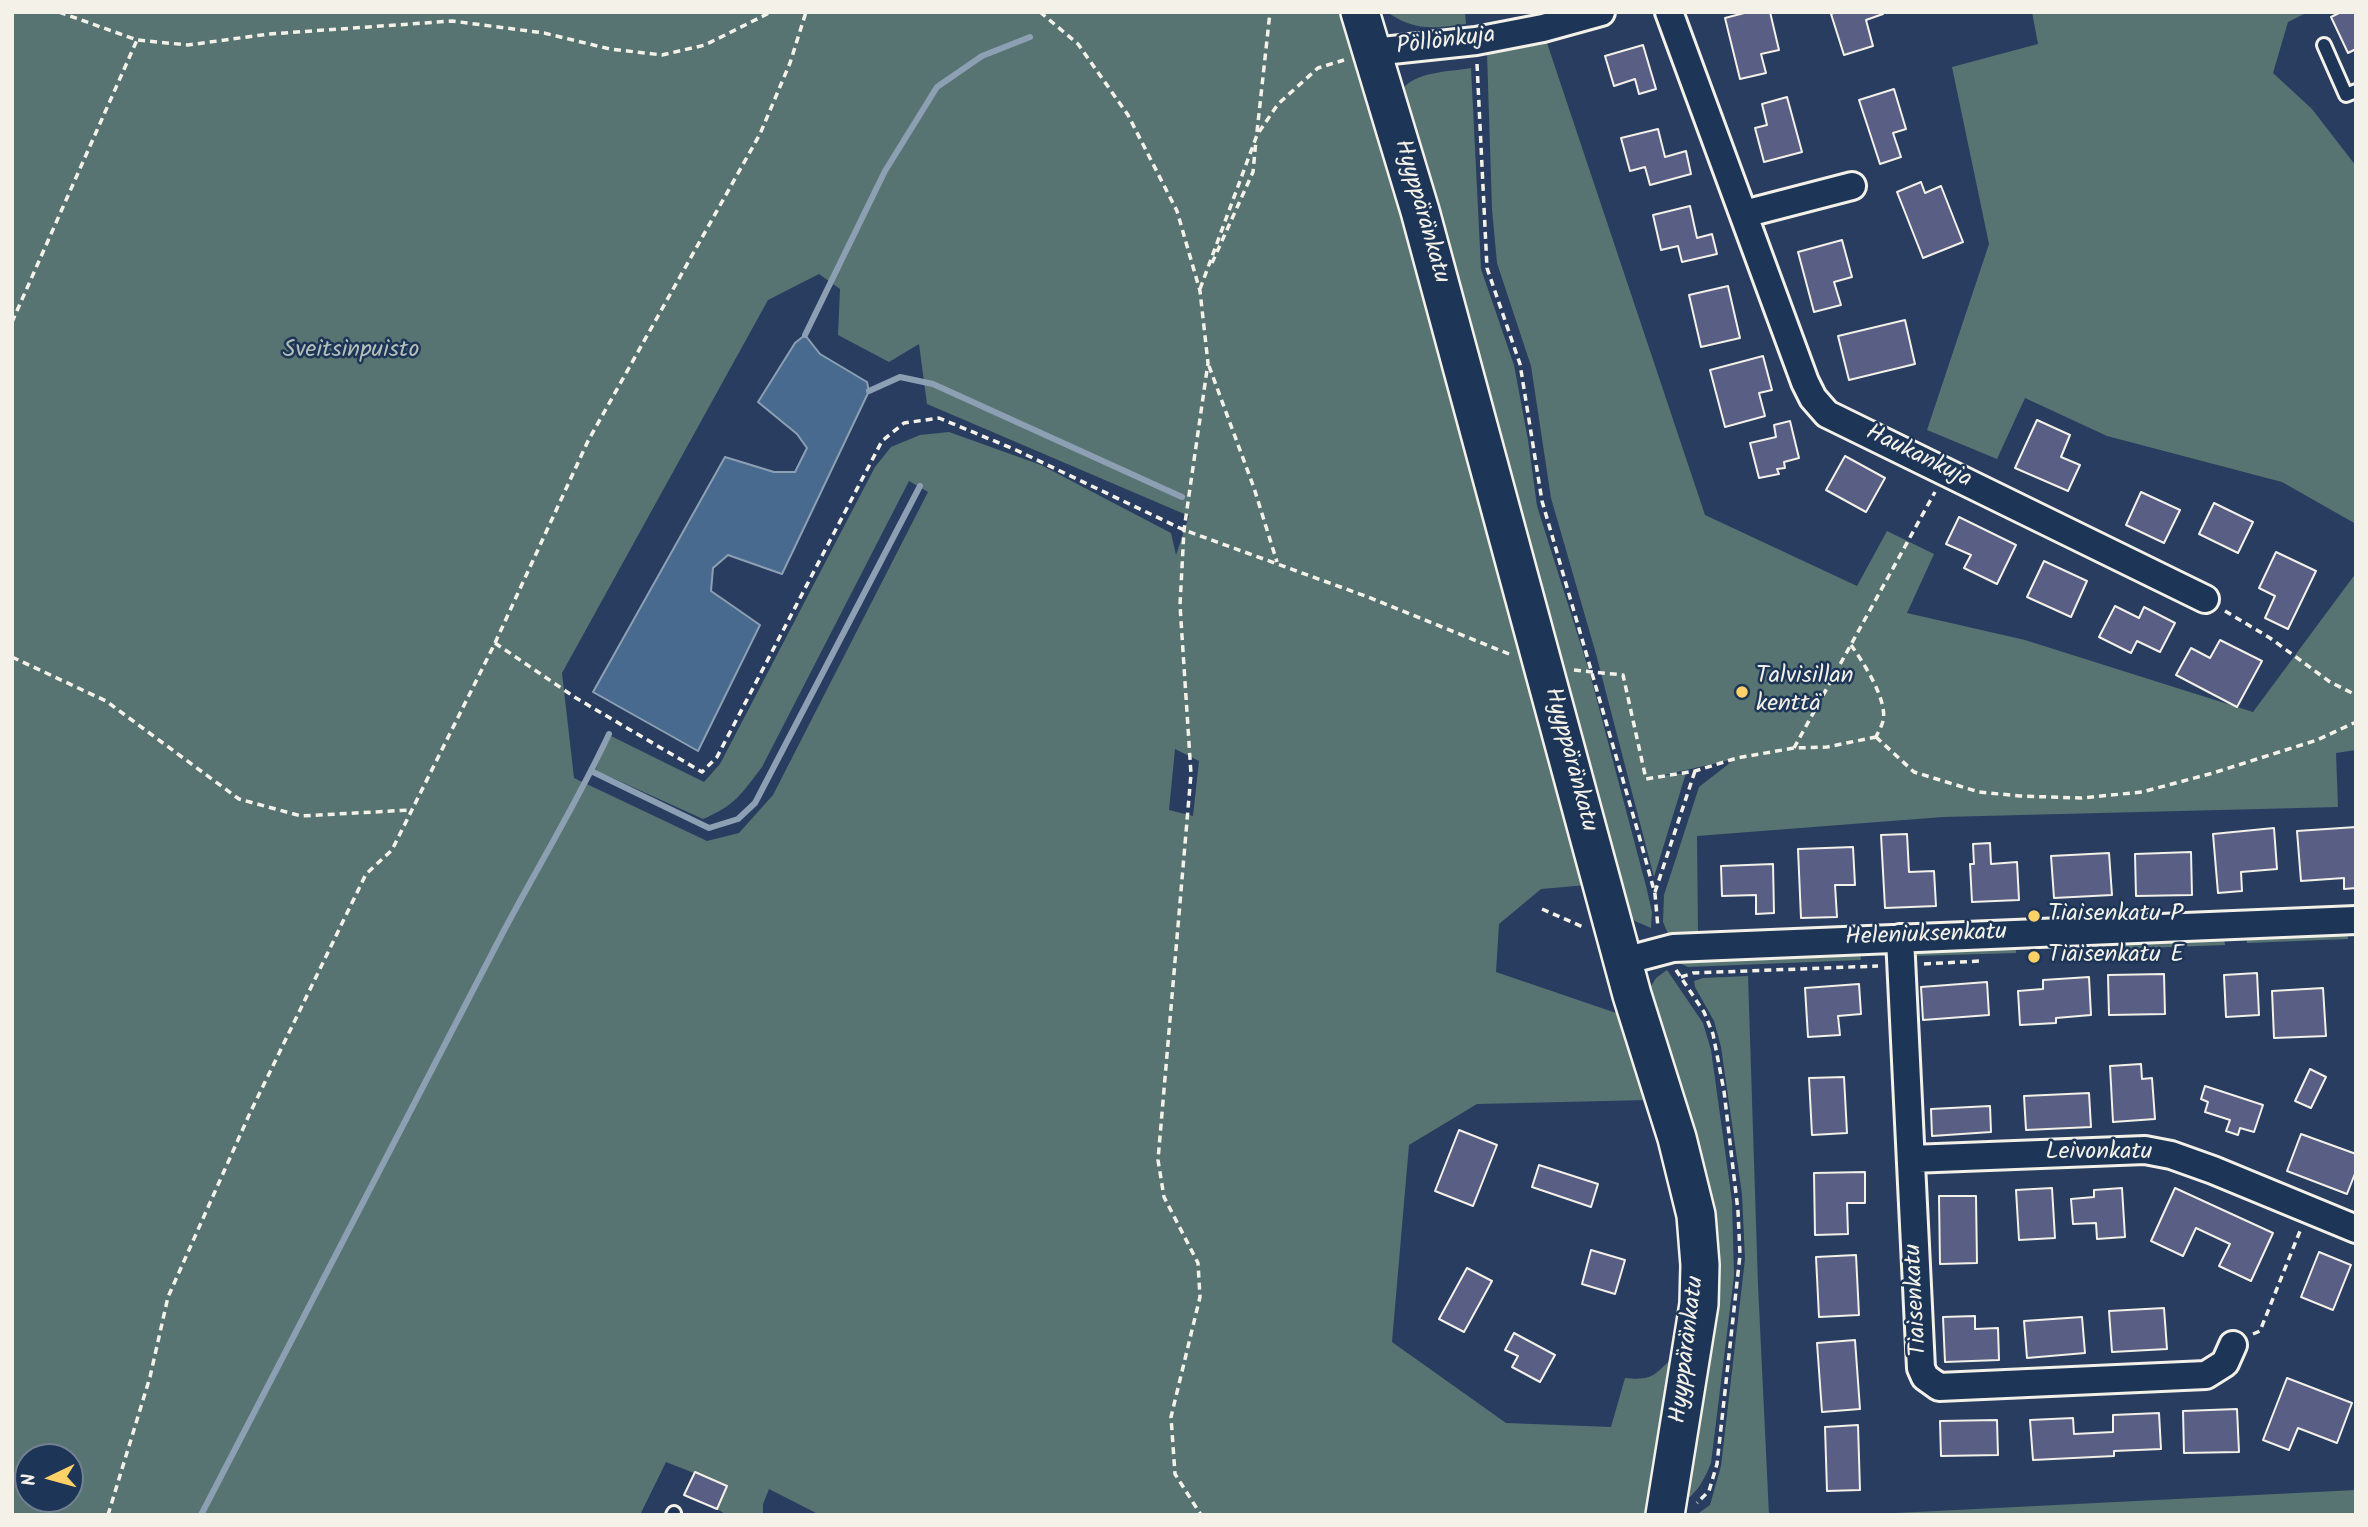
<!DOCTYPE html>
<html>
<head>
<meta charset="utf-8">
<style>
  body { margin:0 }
  #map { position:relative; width:2368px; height:1527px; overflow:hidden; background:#293d60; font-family:Kalam,sans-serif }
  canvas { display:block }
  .frame { position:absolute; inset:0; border:14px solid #f4f1e8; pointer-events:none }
  .north { position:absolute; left:14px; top:1443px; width:70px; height:70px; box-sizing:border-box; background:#1d3557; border:2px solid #738091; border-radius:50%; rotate:265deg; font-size:19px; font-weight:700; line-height:28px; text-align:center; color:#f4f1e8 }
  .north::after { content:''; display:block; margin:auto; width:24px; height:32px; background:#ffd166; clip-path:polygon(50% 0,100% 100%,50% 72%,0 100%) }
</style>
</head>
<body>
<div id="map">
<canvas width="2368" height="1527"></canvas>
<div class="frame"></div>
<div class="north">N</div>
</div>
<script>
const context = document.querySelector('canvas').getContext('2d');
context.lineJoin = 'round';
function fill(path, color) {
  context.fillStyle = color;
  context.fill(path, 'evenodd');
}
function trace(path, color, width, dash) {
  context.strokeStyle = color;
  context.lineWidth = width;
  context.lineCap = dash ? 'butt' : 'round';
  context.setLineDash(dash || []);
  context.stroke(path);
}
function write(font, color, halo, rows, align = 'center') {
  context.font = font + ' Kalam,sans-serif';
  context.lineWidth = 5;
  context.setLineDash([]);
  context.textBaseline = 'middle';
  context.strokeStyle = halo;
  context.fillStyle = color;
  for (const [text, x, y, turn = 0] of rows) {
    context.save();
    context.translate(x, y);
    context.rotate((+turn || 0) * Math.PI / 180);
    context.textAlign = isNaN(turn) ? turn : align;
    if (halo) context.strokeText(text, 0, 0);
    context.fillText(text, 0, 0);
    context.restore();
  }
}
fill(new Path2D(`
  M 12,12 L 1345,12 L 1361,63 L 1587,885 L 1541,889 L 1499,924 L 1496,972 L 1622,1015 L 1648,1100 L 1477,1104 L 1409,1145 L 1392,1342 L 1506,1423 L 1611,1427 L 1625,1378 C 1655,1381 1654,1374 1675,1356 L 1653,1515 L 820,1515 L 769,1489 L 763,1504 L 763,1515 L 727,1515 L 717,1509 L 727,1486 L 666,1462 L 640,1515 L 12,1515 ZM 819,274 L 840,289 L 838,335 L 889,362 L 919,344 L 927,404 L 1189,516 L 1176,555 L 1171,533 L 1041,465 L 949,432 L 920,435 L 891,447 L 875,467 L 720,764 L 704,782 L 611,736 L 595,770 L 703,819 C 736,805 741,794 762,767 L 909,481 L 928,492 L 773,795 L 739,833 L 707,841 L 574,778 L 562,673 L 768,300 ZM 1175,749 L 1199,761 L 1193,816 L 1169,810 ZM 28,1457 L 70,1457 L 70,1499 L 28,1499 Z
  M 1387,12 L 1465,12 L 1466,24 C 1433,28 1416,32 1387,12 Z
  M 2032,12 L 2308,12 L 2288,22 L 2273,73 L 2312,109 L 2356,166 L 2356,524 L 2282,482 L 2107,436 L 2025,398 L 1997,459 L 1927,430 L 1989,244 L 1952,67 L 2038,44 Z
  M 1546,40 L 1705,515 L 1857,586 L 1887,531 L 1934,554 L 1907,613 L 2025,640 L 2253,712 L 2356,573 L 2356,750 L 2336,753 L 2338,807 L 1943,817 L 1697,836 L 1698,934 L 1669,936 L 1663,922 L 1664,895 L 1699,787 L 1735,759 L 1659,776 L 1686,773 L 1654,877 L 1596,654 L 1551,498 L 1531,366 L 1497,263 L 1492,209 L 1487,53 Z
  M 1471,68 L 1481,269 L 1514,365 L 1528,440 L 1537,506 L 1590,674 L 1646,886 L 1652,912 L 1651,928 L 1635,921 L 1625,911 L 1401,92 C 1412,71 1450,72 1471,68 Z
  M 2347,932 L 2348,939 L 2247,943 L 2246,936 Z
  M 2224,937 L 2225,945 L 2118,949 L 2118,941 Z
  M 2016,947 L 2016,953 L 1913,956 L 1919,951 Z
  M 1860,952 L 1861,960 L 1688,967 L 1679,963 L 1688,960 Z
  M 1667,970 L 1703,1023 L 1711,1050 L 1732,1201 L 1734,1276 L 1711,1463 C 1703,1483 1696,1495 1677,1506 L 1710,1303 L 1646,995 L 1656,978 Z
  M 1748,976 L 1758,1285 L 1769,1515 L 1696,1515 L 1710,1505 L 1721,1466 L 1745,1259 L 1742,1194 L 1721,1047 L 1714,1021 L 1695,987 L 1694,981 L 1703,978 Z
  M 2356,1490 L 2356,1515 L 1856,1515 Z`), '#577472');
const water = new Path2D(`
  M 805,335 L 820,354 L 867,382 L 869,391 L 782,574 L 728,555 L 713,568 L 711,591 L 760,625 L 698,751 L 593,692 L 725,457 L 774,472 L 795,472 L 807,448 L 797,434 L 758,402 L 795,343 Z`);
fill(water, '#496a8f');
trace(water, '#8da0b3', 2);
trace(new Path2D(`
  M 805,335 L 885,171 L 937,87 L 982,56 L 1030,37
  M 869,391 L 900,377 L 933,384 L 1182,497
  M 591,771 L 709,828 L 738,819 L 755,803 L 920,486
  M 201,1515 C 301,1324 399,1131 499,940 C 535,871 576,805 609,734`), '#8da0b3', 6);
const building = new Path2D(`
  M 1748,12 L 1770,12 L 1779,50 L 1761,54 L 1766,73 L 1740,79 L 1725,18 Z
  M 1836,12 L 1882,12 L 1883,14 L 1866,20 L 1873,46 L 1844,55 L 1831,14 Z
  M 2341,12 L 2356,12 L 2356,49 L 2348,53 L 2331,17 Z
  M 1643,45 L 1656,89 L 1639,94 L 1635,79 L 1614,86 L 1605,56 Z
  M 1894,89 L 1906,129 L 1893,133 L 1901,157 L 1880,164 L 1859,100 Z
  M 1787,97 L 1802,152 L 1764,162 L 1755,128 L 1767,125 L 1762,104 Z
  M 1658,129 L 1665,157 L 1686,151 L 1691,174 L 1650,185 L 1645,167 L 1630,171 L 1621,138 Z
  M 1921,182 L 1925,193 L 1941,186 L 1963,242 L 1923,258 L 1897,192 Z
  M 1690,206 L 1697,238 L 1712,234 L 1717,254 L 1682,262 L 1678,246 L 1661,250 L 1653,215 Z
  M 1842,240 L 1852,277 L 1834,282 L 1841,305 L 1814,312 L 1798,252 Z
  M 1728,286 L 1740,338 L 1701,347 L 1689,295 Z
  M 1905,320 L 1915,364 L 1849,380 L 1838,336 Z
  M 1763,356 L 1772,390 L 1759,393 L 1765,416 L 1725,427 L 1710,370 Z
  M 2037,420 L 2070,435 L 2061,457 L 2080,465 L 2068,491 L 2015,468 Z
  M 1790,421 L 1799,458 L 1784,462 L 1785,468 L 1777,469 L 1779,474 L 1759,478 L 1750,443 L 1776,437 L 1774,425 Z
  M 1845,456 L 1885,478 L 1866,512 L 1826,490 Z
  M 2141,492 L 2180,510 L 2164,543 L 2126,525 Z
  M 2214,503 L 2253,522 L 2238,553 L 2199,534 Z
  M 1959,517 L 2016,545 L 1997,584 L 1964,568 L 1971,555 L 1946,544 Z
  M 2276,552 L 2316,571 L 2288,629 L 2265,618 L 2275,596 L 2259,588 Z
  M 2044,561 L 2087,581 L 2071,617 L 2027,597 Z
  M 2115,606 L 2139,618 L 2144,607 L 2175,623 L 2160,652 L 2137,641 L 2131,653 L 2099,637 Z
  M 2220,640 L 2262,661 L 2237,707 L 2176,675 L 2191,648 L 2210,658 Z
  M 2356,827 L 2356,888 L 2344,889 L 2344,878 L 2301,881 L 2297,831 Z
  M 2274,828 L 2277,869 L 2241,872 L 2242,891 L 2218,893 L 2213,834 Z
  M 1907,834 L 1909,872 L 1934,871 L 1936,906 L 1885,908 L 1881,835 Z
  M 1990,843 L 1991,864 L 2017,862 L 2019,900 L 1972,902 L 1970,864 L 1974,864 L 1973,844 Z
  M 1853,847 L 1855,885 L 1835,885 L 1837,917 L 1801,918 L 1798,849 Z
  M 2191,852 L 2192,895 L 2136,896 L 2135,854 Z
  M 2109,853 L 2112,895 L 2054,898 L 2051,856 Z
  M 1773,864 L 1774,913 L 1756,914 L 1756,895 L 1722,896 L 1721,866 Z
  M 2257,973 L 2259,1015 L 2226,1017 L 2224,975 Z
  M 2164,974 L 2165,1014 L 2109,1015 L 2108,975 Z
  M 2089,977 L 2091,1015 L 2056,1018 L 2056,1023 L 2020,1025 L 2018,991 L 2043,989 L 2043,980 Z
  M 1987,982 L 1989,1015 L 1923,1020 L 1921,987 Z
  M 1859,984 L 1861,1014 L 1838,1016 L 1840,1035 L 1808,1037 L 1805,988 Z
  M 2323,988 L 2326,1036 L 2274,1038 L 2272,991 Z
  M 2141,1064 L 2142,1079 L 2152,1078 L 2155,1119 L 2113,1122 L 2110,1066 Z
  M 2310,1069 L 2326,1077 L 2311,1108 L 2295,1101 Z
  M 1844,1077 L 1847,1133 L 1812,1135 L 1809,1078 Z
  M 2205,1086 L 2263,1105 L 2254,1132 L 2240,1128 L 2238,1135 L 2226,1131 L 2230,1120 L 2205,1112 L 2208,1102 L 2201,1099 Z
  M 2089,1093 L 2091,1127 L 2026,1130 L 2024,1096 Z
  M 1990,1106 L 1991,1132 L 1932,1136 L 1931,1109 Z
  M 1459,1130 L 1497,1145 L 1473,1206 L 1435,1191 Z
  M 2301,1134 L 2356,1154 L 2356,1171 L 2347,1194 L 2287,1171 Z
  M 1539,1165 L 1598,1184 L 1591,1207 L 1532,1187 Z
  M 1865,1172 L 1865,1203 L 1847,1203 L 1848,1234 L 1815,1235 L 1814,1173 Z
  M 2052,1188 L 2055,1238 L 2019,1240 L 2016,1190 Z
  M 2122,1188 L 2125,1237 L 2097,1239 L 2096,1223 L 2073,1224 L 2071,1199 L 2094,1197 L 2094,1190 Z
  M 2175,1188 L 2273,1233 L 2251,1281 L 2219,1266 L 2230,1244 L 2196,1228 L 2183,1256 L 2151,1241 Z
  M 1939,1196 L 1976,1196 L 1977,1263 L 1940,1264 Z
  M 1591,1250 L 1625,1260 L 1615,1294 L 1582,1284 Z
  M 2319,1252 L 2351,1265 L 2333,1310 L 2301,1297 Z
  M 1856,1255 L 1859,1315 L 1819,1317 L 1816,1257 Z
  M 1467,1268 L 1492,1281 L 1464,1332 L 1439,1319 Z
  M 2164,1308 L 2167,1349 L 2112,1352 L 2109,1311 Z
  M 1975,1316 L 1975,1329 L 1998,1328 L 1999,1360 L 1945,1362 L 1943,1317 Z
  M 2082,1317 L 2085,1353 L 2027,1358 L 2024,1321 Z
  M 1514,1333 L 1555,1355 L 1540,1382 L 1512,1367 L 1518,1356 L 1505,1350 Z
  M 1855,1340 L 1860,1409 L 1822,1412 L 1817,1343 Z
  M 2287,1378 L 2352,1403 L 2337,1443 L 2298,1428 L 2289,1450 L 2263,1440 Z
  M 2237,1409 L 2239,1452 L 2184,1453 L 2183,1411 Z
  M 2159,1413 L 2161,1449 L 2114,1451 L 2114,1456 L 2033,1460 L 2030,1420 L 2073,1418 L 2074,1434 L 2113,1432 L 2113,1415 Z
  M 1997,1420 L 1998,1455 L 1941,1456 L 1940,1421 Z
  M 1858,1425 L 1860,1490 L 1827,1491 L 1825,1427 Z
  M 695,1472 L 727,1486 L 717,1509 L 684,1495 Z`);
fill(building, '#595e84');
trace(building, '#f4f1e8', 2);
const lane = new Path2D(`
  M 2324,45 L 2346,95 L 2356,91
  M 673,1515 L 674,1513`);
const street = new Path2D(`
  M 1669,12 L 1805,382 L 1813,398 L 1827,414 L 2205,599
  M 1373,52 L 1476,41 L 1543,28 L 1601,12
  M 1744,214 L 1852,186
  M 1900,938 L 1921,1368 L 1925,1377 L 1939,1387 L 2206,1375 L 2225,1363 L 2233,1345
  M 1624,961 L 1673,948 L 2356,920
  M 1911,1159 L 2145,1150 L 2171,1155 L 2213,1170 L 2356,1229`);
const secondary = new Path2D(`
  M 1360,12 L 1420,211 L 1632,995 L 1677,1138 L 1696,1215 L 1700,1265 L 1699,1304 L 1665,1515`);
trace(lane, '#f4f1e8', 18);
trace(street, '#f4f1e8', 32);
trace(secondary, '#f4f1e8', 42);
trace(new Path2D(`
  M 59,12 L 137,40 L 188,45 L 269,34 L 452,21 L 544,33 L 610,49 L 662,55 L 705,45 L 771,12
  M 1040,12 L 1078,44 L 1128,115 L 1177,211 L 1200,291 L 1208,363 L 1184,530 L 1180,605 L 1191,774 L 1158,1160 L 1164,1197 L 1198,1263 L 1200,1297 L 1171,1417 L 1175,1474 L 1201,1515
  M 1477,64 L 1487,268 L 1520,364 L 1542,501 L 1638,832 L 1655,894 L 1658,928
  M 1257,132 L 1270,12
  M 1212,263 L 1253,172 L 1256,140
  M 1200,289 L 1257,135 L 1278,104 L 1318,68 L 1344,60
  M 12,322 L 137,40
  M 1209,366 L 1254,488 L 1277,562
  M 2225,611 L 2270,638 L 2330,682 L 2356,695
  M 495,643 L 576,698 L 702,772 L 717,757 L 882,441 L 904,423 L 939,418 L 1016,450 L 1184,530 L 1368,597 L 1509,654
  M 1851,645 C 1863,662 1888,700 1883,721 C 1882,726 1878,732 1876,737
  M 12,657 L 106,701 L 239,799 L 301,816 L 410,810
  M 1574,670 L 1623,675 L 1646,779 L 1695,771 L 1737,758 L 1794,748 L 1827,747 L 1876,737
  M 1876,737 L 1914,772 L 1979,792 L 2020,796 L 2081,798 L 2142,792 L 2213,773 L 2317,740 L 2356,722
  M 1794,748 L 1935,492
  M 1655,892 L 1695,771
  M 1542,909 L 1583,927
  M 1924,964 L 1979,961
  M 1676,970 L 1704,1012 L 1713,1034 L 1724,1091 L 1738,1211 L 1740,1255 L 1717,1464 L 1709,1491 L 1697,1503
  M 1681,977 L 1693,973 L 1878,966
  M 2253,1334 L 2260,1331 L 2300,1231
  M 108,1515 L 150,1377 L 168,1297 L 250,1113 L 366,874 L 392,850 L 495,643 L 588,441 L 760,134 L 790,63 L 806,12`), '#f4f1e8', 3.5, [7, 5]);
trace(lane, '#1d3557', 12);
trace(street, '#1d3557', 26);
trace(secondary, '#1d3557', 37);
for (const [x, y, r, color] of [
  [1742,692,7,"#ffd166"],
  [2034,916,7,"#ffd166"],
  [2034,957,7,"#ffd166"]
]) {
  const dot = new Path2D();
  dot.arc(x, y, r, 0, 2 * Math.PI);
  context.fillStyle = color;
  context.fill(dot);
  trace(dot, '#1d3557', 2.5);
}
write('24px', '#f4f1e8', '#1d3557', [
  ["Pöllönkuja",1446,43,-7],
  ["Hyyppäränkatu",1420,212,74],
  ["Haukankuja",1918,458,26],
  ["Hyyppäränkatu",1569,760,75],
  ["Heleniuksenkatu",1926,937,-2],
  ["Leivonkatu",2099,1154],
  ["Tiaisenkatu",1918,1300,-93],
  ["Hyyppäränkatu",1689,1350,-83]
]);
write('24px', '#b5bfb9', '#1d3557', [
  ["Sveitsinpuisto",351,352]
]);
write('24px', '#f4f1e8', '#1d3557', [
  ["Talvisillan",1756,678],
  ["kenttä",1756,706],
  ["Tiaisenkatu P",2048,916],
  ["Tiaisenkatu E",2048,957]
], 'left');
</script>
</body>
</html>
